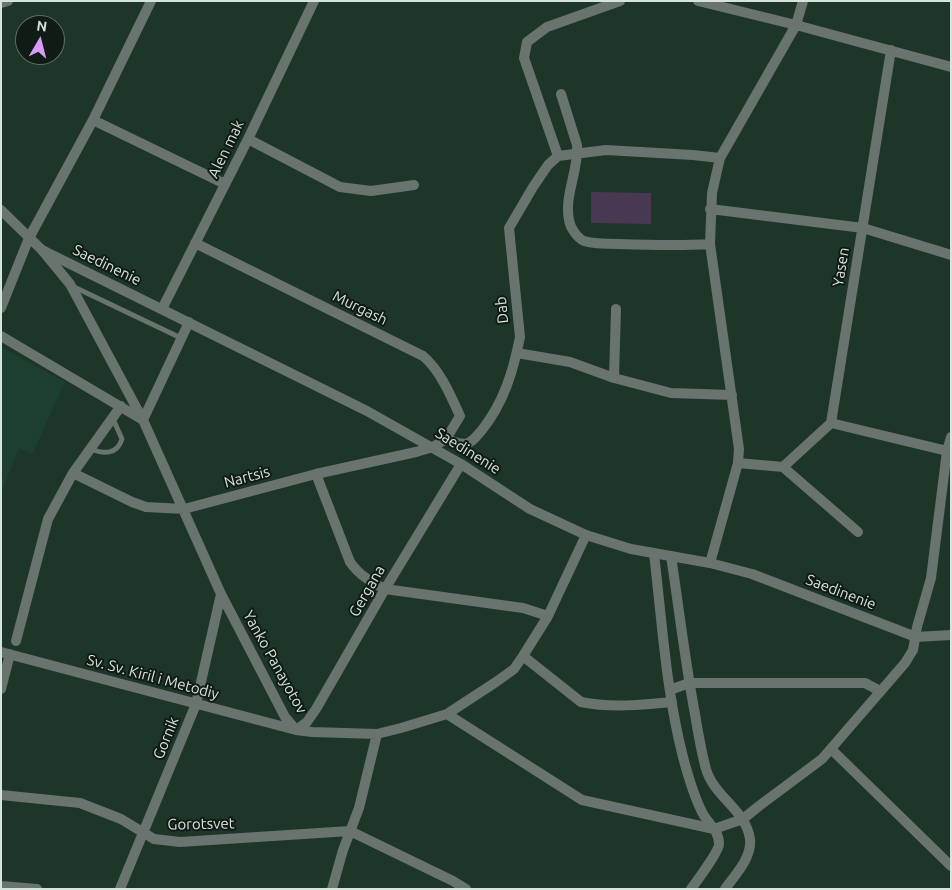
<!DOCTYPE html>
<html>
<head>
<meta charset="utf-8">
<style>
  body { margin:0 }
  #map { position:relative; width:952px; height:890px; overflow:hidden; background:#1d3628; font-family:Ubuntu,sans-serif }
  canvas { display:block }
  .frame { position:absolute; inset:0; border:2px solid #d6e5dc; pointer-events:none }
  .north { position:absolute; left:15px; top:15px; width:50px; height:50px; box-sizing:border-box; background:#101b15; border:1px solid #5f6c65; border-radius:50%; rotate:8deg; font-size:14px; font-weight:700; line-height:20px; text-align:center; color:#d6e5dc }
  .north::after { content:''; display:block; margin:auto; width:18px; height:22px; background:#d99af8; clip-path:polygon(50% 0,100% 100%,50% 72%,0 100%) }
</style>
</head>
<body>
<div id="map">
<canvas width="952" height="890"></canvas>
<div class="frame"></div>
<div class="north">N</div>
</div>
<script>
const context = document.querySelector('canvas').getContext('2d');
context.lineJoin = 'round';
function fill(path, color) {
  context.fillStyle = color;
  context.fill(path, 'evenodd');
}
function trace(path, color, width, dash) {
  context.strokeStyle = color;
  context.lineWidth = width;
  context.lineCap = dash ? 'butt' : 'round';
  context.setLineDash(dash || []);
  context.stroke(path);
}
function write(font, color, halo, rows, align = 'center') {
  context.font = font + ' Ubuntu,sans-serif';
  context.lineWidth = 4;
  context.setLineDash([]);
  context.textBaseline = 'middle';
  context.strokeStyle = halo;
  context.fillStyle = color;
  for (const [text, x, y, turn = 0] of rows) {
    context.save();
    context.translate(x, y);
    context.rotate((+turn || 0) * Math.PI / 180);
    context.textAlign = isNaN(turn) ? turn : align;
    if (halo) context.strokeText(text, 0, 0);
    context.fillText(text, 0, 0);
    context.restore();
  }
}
fill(new Path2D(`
  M 1,347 L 65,382 L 32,455 L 19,448 L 1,494 Z`), '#1d3f2d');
fill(new Path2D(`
  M 591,192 L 651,193 L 651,224 L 591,223 Z`), '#493852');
trace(new Path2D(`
  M 72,286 L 181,338
  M 90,449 C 104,454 117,455 122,439 L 113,419`), '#68746d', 5);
trace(new Path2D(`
  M 698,1 L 796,25 L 951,67
  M 1,3 L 8,1
  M 561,94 L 577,145 C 579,170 564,195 569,220 C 570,227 577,238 584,241 C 594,244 608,244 618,244 C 649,245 679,246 710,244
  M 93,120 L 225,184
  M 248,139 L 340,187 L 371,191 L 414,185
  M 558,156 L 524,58 L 527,42 L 547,27 L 620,1
  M 710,209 L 863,228 L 951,255
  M 195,243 L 423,356 C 440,370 451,396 460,416 L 446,439
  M 42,250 L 70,284 L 143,420 L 221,594 L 285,717 L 296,730
  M 1,308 L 29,238 L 93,120 L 151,1
  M 162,309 L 248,139 L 314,1
  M 1,336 L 143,420 L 189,322
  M 517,353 L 570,362 L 614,378 L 671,393 L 732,395
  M 614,378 L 616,309
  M 831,423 L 951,452
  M 738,463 L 783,467 L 858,532
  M 783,467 L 831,423 L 891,50
  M 73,473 L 132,502 L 146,507 L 184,509 L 316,474 L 416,452 L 433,447 L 446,439 C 452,441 461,446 468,443 C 474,441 478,434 482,430 C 504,402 513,372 520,337 L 509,228 L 533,187 L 548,165 L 558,156 L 606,150 L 693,155 L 720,158
  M 316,474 L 350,562 C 359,575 371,582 385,589 L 523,608 L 548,616
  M 654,554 C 662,621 666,691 683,757 C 688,776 694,797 703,814 C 709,824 719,831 719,844 C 719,851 697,881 691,889
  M 671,556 C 679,609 685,661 695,714 C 698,732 701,751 706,769 C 714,797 746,810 750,839 C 752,858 735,875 725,889
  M 710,563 L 738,463 L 739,449 L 710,244 L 712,193 L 720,158 L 796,25 L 803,1
  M 16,641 L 48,519 L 73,473 L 121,406
  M 1,652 L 296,730 L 312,732 L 377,734 L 401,728 L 447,714 L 496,682 L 514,669 L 523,656 L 548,616 L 586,535
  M 523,656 L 581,702 C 610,708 643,705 672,702
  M 1,689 L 10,654
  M 670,690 L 689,683 L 865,683 L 880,691
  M 447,714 L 582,800 L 714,829
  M 296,730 L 307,722 L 316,709 L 385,589 L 461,464
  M 831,749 L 951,866
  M 1,795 L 80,803 L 121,819 L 154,839 L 180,842 L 350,831 L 453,881 L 466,889
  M 714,829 L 743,819 L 759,806 L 822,759 L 905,663 L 913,650 L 917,627 L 931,578 L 947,451 L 951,437
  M 1,886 L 37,889
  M 120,889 L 196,704 L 221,594
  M 332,889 L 343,850 L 359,808 L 377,734`), '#68746d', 10);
trace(new Path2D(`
  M 1,210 L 42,250 L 367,411 L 461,464 L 530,509 L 586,535 L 631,549 L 710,563 L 752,574 L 916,637 L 951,635`), '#68746d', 10);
write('15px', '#d6e5dc', '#101b15', [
  ["Alen mak",226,149,-64],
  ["Saedinenie",107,265,26],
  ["Yasen",841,267,-81],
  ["Murgash",360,308,26],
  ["Dab",502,310,-96],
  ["Saedinenie",468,451,32],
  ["Nartsis",247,477,-15],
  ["Gergana",367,591,-60],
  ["Saedinenie",841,592,21],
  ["Yanko Panayotov",275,662,61],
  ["Sv. Sv. Kiril i Metodiy",153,677,15],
  ["Gornik",166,738,-68],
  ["Gorotsvet",201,824,-1]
]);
</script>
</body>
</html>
